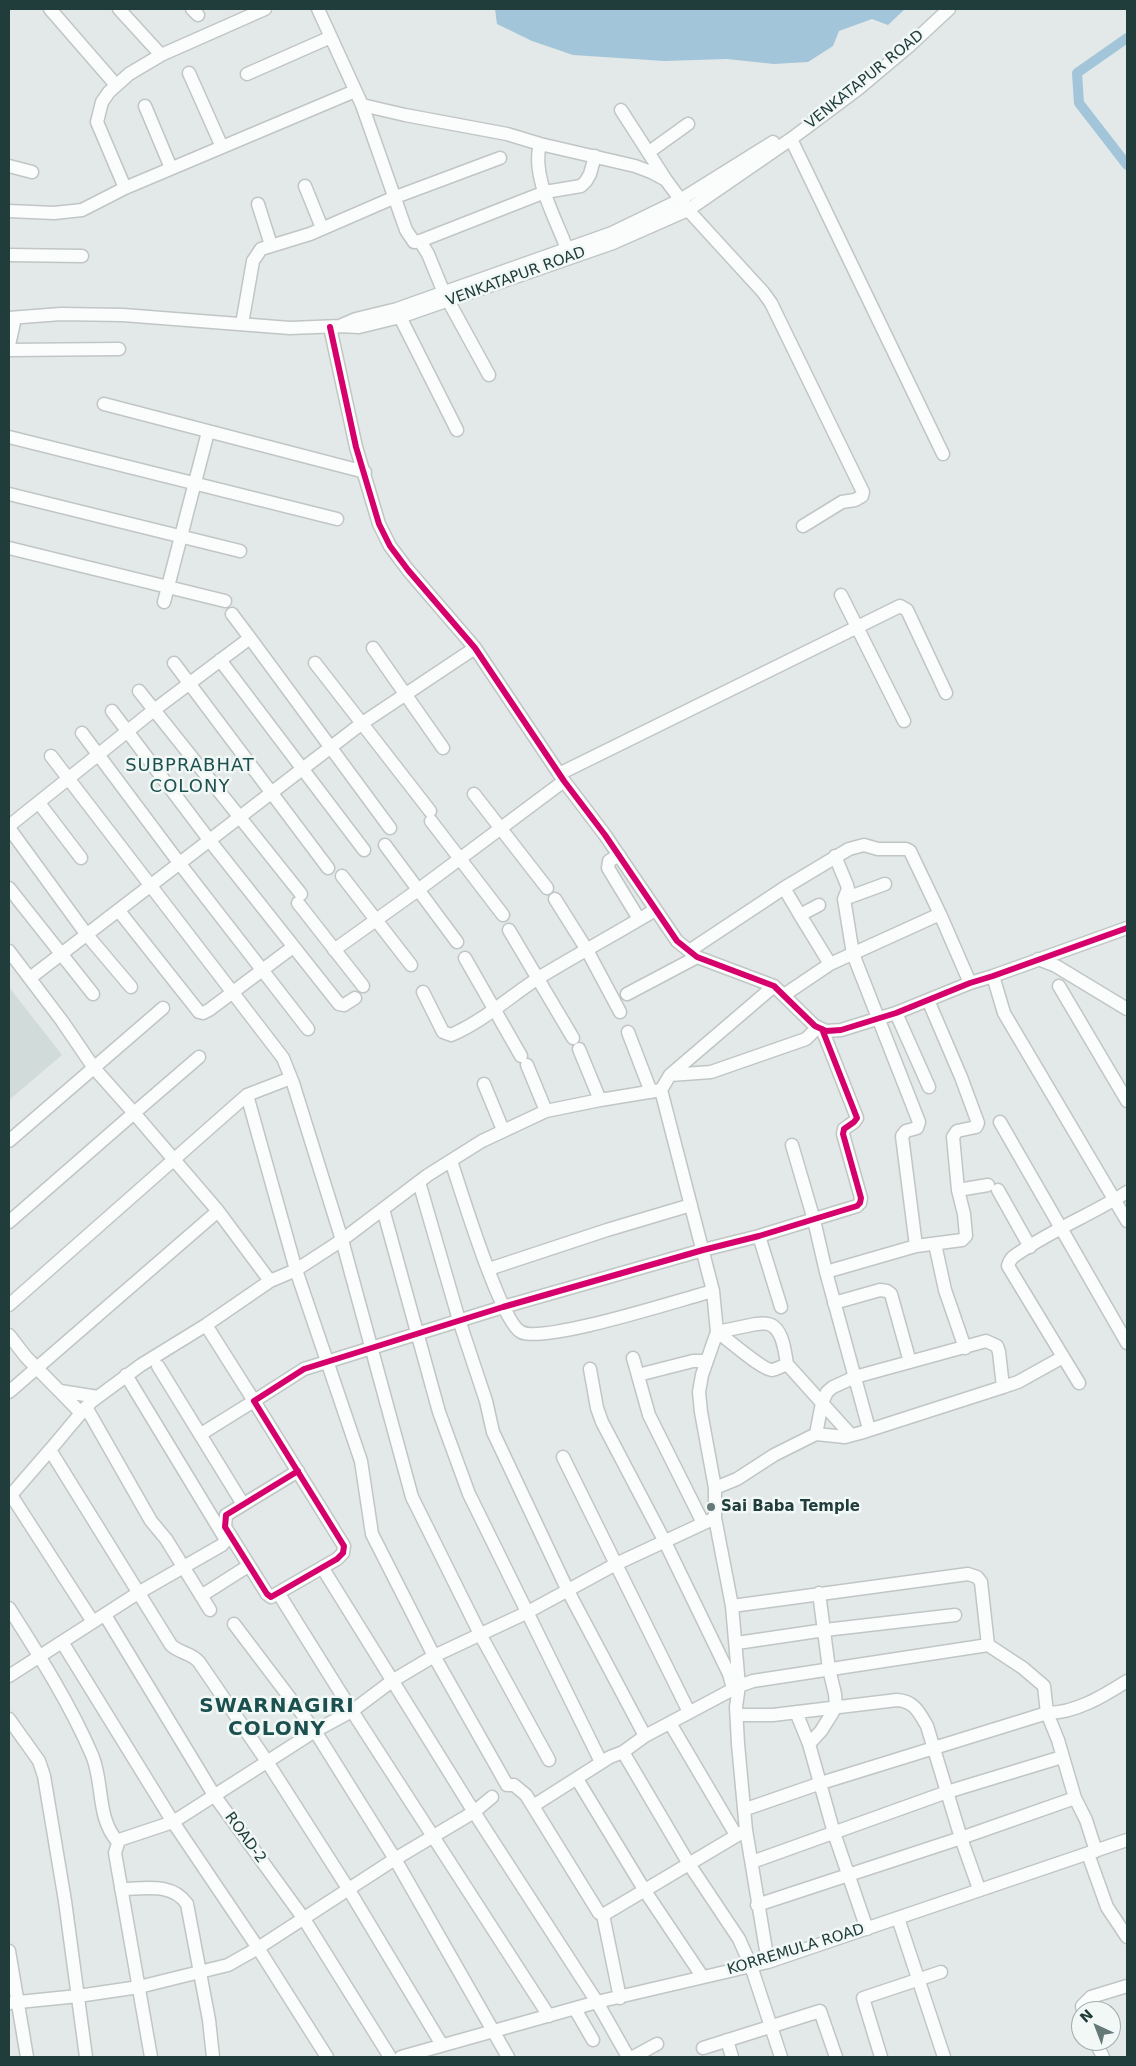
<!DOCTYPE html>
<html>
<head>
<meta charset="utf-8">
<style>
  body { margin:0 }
  #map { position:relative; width:1136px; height:2066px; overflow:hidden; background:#e3e9e8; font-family:"DejaVu Sans",sans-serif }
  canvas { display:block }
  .frame { position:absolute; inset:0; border:10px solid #203d3c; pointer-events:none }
  .north { position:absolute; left:1071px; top:2001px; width:50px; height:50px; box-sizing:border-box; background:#f1f8f6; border:1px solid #9dadac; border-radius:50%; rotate:317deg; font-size:14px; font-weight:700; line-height:20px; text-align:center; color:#203d3c }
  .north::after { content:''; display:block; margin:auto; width:18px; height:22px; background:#647978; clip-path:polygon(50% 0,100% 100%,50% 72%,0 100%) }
</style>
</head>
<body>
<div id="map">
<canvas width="1136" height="2066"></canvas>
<div class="frame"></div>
<div class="north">N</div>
</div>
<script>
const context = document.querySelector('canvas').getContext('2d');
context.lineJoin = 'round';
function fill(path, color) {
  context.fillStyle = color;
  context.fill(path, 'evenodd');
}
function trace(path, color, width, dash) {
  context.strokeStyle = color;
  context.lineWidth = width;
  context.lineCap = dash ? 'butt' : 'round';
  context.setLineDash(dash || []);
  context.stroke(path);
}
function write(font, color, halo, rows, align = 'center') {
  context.font = font + ' "DejaVu Sans",sans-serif';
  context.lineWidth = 5;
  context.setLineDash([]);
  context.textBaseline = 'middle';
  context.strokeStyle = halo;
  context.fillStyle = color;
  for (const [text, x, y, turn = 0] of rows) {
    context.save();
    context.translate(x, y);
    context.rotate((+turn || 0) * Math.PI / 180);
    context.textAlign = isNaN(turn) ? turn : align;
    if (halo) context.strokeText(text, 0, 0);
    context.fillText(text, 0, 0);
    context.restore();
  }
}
fill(new Path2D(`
  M 9,987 L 62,1055 L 9,1100 Z`), '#d1dbd9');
fill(new Path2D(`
  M 495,9 L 905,9 L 888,25 L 872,19 L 839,31 L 833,46 L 808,62 L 774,64 L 727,59 L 664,61 L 573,55 L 532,41 L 497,24 Z`), '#a2c5da');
trace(new Path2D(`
  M 1127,38 L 1077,73 L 1079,103 L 1127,165`), '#a2c5da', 10);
const minor = new Path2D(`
  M 50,9 L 116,85
  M 119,9 L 161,55 L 265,9
  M 192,9 L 198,15
  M 318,9 L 362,105 L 406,230 L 414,242 L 420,241 L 428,254 L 444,293 L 489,375
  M 189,73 L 222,147
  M 247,74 L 331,37
  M 362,105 L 405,115 L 507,134 L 540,144 L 635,166 L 651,172 L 666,180 L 688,210 L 763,292 L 771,303 L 863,492 L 862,496 L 855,500 L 842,502 L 803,526
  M 145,106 L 171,168
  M 621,110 L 666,180
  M 791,139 L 943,454
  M 540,144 C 531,176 556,219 567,249
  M 649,152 L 688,124
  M 9,166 L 32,172
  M 305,186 L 322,228
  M 125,188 L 97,122 L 102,102 L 109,92 L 129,74 L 161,55
  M 258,204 L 271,245
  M 9,211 L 54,213 L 82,210 L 125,188 L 355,91
  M 420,241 L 545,192 L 581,186 L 586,181 L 590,174 L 595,156
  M 9,255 L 82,256
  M 400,317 L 457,430
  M 9,318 L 61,314 L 123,315 L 290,328 L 340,326 L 359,327 L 400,317 L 613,243 L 688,210 L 791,139 L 858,89 L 908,47 L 949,9
  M 242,324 L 253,261 L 261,249 L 310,234 L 393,198 L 500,158
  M 342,325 L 356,319 L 397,309 L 612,233 L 680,200 L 773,142
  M 330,327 L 356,447 L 379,524 L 390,546 L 408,570 L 475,648 L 564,781 L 605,835 L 677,941 L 697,957 L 774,986 L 815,1026 L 826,1031 L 841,1030 L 896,1013 L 970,983 L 993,976 L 1127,928
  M 9,345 L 15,318
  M 9,350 L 119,349
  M 104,404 L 365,472
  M 9,437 L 337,519
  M 9,494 L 240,551
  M 9,548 L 225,601
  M 841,595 L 904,721
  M 164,602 L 208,432
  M 232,614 L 250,638
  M 373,648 L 443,748
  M 220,660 L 364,850
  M 174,663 L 328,868
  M 315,663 L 430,811
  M 139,691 L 301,894
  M 112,711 L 210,841 L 339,1004 L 344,1005 L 355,998
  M 82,733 L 180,864 L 308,1029
  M 51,756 L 283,1058 L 293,1083 L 342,1240 L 412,1497 L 480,1634 L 549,1760
  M 559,774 L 900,606 L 907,610 L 946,693
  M 474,794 L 547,888
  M 39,803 L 81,858
  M 431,821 L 503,915
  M 9,826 L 154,710 L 250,638 L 390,828
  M 9,828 L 87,935 L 131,987
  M 385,845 L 457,942
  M 619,855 L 609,861 L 608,868 L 639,919
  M 835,856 L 847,885 L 848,889 L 844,899 L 853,954 L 919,1122 L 917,1128 L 906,1131 L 902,1136 L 916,1246
  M 342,876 L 411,965
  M 9,888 L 93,994
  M 784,888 L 800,915 L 819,905
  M 555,899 L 587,950 L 620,1012
  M 844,899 L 885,884
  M 298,903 L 363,986
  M 119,911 L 199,1012 L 203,1013 L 209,1010 L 293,947
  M 940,914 L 970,983
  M 800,915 L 830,964
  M 509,930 L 573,1038
  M 334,950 L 418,890 L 564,781
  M 9,951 L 62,1021 L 94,1068 L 134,1113 L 9,1222
  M 689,951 L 784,888 L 849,849 L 864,845 L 878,849 L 906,849 L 910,851 L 940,914 L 830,964 L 784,995
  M 465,958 L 521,1056
  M 1038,959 L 1056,966 L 1127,1009
  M 993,976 L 1004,1013 L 1127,1221
  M 30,978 L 361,724 L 475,648
  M 1059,986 L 1127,1101
  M 423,992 L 443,1032 L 451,1035 C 484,1021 510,996 540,977 C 578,954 617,933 655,910
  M 627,994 L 697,957
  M 896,1013 L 929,1087
  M 628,1032 L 651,1092
  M 579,1049 L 600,1100
  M 199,1057 L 134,1113 L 218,1211 L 270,1281
  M 527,1065 L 546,1111
  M 670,1075 L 711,1072 L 806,1039 L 818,1027
  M 484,1084 L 503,1130
  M 247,1095 L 296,1270 L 361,1461 L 372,1534 L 434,1656 L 507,1785 L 514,1785 L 526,1795 L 599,1913 L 603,1915 L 746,1830
  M 1000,1122 L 1127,1343
  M 9,1141 L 163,1008
  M 792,1145 L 814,1220 L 826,1272 L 869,1429
  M 451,1161 C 461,1190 500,1321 521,1332 C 544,1344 682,1299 713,1291
  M 419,1182 L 459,1320 L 486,1401 L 493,1432 L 568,1591 L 645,1736
  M 958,1190 L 988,1185
  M 998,1190 L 1030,1247
  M 383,1209 L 439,1412 L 469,1494 L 601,1762
  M 759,1236 L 781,1307
  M 935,1244 L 945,1290 L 965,1348
  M 489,1269 L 607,1230 L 691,1205
  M 826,1272 L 916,1246 L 962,1240 L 966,1236 L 964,1214 L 958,1190 L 953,1137 L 957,1131 L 976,1127 L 978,1123 L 961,1077 L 928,1000
  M 834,1303 L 880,1290 L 887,1291 L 891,1294 L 910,1362
  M 9,1305 L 247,1095 L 291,1078
  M 756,1324 C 759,1324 764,1323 768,1324 C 783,1327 785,1353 787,1364 C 783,1366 776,1369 772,1370 C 762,1370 728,1339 717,1332 Z
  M 9,1335 L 26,1357 L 81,1413 L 50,1450 L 171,1645 C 179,1653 192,1653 199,1662 L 268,1763 L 349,1890 L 442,2045
  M 633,1358 L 649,1415 L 703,1523
  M 787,1364 L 822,1403 L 816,1434
  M 158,1366 L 241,1501
  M 590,1369 L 597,1408 L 602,1422 L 665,1542 L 729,1674 L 733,1688
  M 638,1375 L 693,1361 L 707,1361
  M 1079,1383 L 1008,1266 C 1009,1262 1010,1260 1013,1257 C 1047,1232 1091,1215 1127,1192
  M 1003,1387 L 1018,1382 L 1063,1357
  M 60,1391 L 98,1397
  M 9,1392 L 218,1211
  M 86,1407 L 151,1521 L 166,1539 L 210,1610
  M 81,1413 L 91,1402 L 141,1365 L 206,1325 L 270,1281 L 296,1270 L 342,1240 L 428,1175 L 482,1141 L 546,1111 L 600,1100 L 661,1090
  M 201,1434 L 254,1401 L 206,1325
  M 50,1450 L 11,1495 L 93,1622
  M 563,1457 L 689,1712
  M 298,1471 L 226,1515 L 225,1527 L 267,1594 L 271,1597 L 337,1559 L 343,1553 L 344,1546 L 254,1401 L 304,1369 L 503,1307 L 703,1250 L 759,1236 L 857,1206 L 860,1203 L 861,1198 L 843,1134 L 844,1129 L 854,1122 L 857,1118 L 822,1029
  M 715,1488 L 737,1479 L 774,1455 L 816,1434 L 845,1437 L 860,1433 L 1003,1387 L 999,1352 L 997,1346 L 986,1341 L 855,1377 L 833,1387 L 827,1392 L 822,1403 L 851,1435
  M 325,1572 L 474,1812 L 597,2002 L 628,2057
  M 201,1596 L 245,1568
  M 282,1599 L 352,1711 L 549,2016
  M 732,1606 L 968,1574 L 977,1577 L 981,1582 L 988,1645 L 1023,1668 L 1044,1686 L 1047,1713 C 1076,1713 1103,1696 1127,1681
  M 9,1608 C 39,1655 70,1704 92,1755 C 104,1783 96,1818 118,1842
  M 105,1615 L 214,1795 L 304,1919 L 390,2057
  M 234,1624 L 315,1731 L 395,1859 L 508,2057
  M 62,1642 L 173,1822 L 258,1948 L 327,2057
  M 737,1643 L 825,1630 L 955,1615
  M 9,1676 L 138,1593 L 222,1545 L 226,1540 L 126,1375
  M 796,1712 L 809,1744 L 834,1833 L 867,1929
  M 737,1715 L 773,1715 L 897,1700 C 914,1701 919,1712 927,1726 L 961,1838 L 979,1889
  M 9,1719 L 39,1761 L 44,1776 L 65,1901 L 86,2057
  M 670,1723 L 736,1835
  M 809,1744 L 821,1731 L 836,1707 L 835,1694 L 829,1669 L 819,1593
  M 623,1752 L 689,1864 L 739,1939 L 751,1966 L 781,2057
  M 577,1779 L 645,1891 L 702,1976
  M 533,1806 L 610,1757 L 623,1752 L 645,1736 L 739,1686 L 753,1681 L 988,1645
  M 746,1809 L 821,1783 L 1047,1713 L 1058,1740 L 1075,1798 L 1086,1820 L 1096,1851
  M 1088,1854 L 1107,1907 L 1127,1937
  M 752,1862 L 947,1792 L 1062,1757
  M 121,1889 C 144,1889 172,1882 187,1904 L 209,2020 L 213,2057
  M 757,1905 L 961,1838 L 1075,1798
  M 603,1915 L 620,1998
  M 898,1918 L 944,2057
  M 9,1951 L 27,2057
  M 768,1962 L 746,1830 L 738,1744 L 736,1707 L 739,1686 L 732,1606 L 715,1518 L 715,1488 L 701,1412 L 699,1392 L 702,1375 L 717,1332 L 713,1291 L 661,1090 L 670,1075 L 774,986
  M 9,2003 L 78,1996 L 139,1987 L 228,1965 L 258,1948 L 395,1859 L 474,1812 L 492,1797
  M 575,2009 L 593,2040
  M 1083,2011 L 1082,2006 L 1091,1997 L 1127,1986
  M 727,2040 L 732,2057
  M 1095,2041 L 1103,2057
  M 703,2048 L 820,2011 L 836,2057
  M 151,2057 L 115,1853 L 119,1840 L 173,1822 L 315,1731 L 352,1711 L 392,1681 L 434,1656 L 526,1613 L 616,1564 L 715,1518
  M 401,2057 L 597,2002 L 768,1962 L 1127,1840
  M 633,2057 L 657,2044
  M 881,2057 L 863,1998 L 941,1972`);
trace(minor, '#c0c6c5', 15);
trace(minor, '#fbfcfc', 12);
trace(new Path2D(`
  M 330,327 L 356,447 L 379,524 L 390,546 L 408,570 L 475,648 L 564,781 L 605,835 L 677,941 L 697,957 L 774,986 L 815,1026 L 826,1031 L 841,1030 L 896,1013 L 970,983 L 993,976 L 1127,928
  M 298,1471 L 226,1515 L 225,1527 L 267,1594 L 271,1597 L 337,1559 L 343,1553 L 344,1546 L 254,1401 L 304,1369 L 503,1307 L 703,1250 L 759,1236 L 857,1206 L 860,1203 L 861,1198 L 843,1134 L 844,1129 L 854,1122 L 857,1118 L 822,1029`), '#d6006c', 6);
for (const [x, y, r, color] of [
  [711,1507,5,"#647978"]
]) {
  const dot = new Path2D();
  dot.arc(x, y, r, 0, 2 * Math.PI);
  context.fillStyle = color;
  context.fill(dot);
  trace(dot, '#f1f8f6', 2);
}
write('15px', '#203d3c', '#f1f8f6', [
  ["VENKATAPUR ROAD",865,80,-39],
  ["VENKATAPUR ROAD",516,277,-20],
  ["ROAD-2",245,1838,54],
  ["KORREMULA ROAD",796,1950,-17]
]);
write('bold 15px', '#203d3c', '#f1f8f6', [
  ["Sai Baba Temple",721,1507]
], 'left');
context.letterSpacing = '1px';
write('18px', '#1b504f', '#f1f8f6', [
  ["SUBPRABHAT",190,766],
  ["COLONY",190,787]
]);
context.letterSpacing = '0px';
context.letterSpacing = '1px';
write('bold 20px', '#1b504f', '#f1f8f6', [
  ["SWARNAGIRI",277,1707],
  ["COLONY",277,1730]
]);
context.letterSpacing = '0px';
</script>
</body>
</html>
